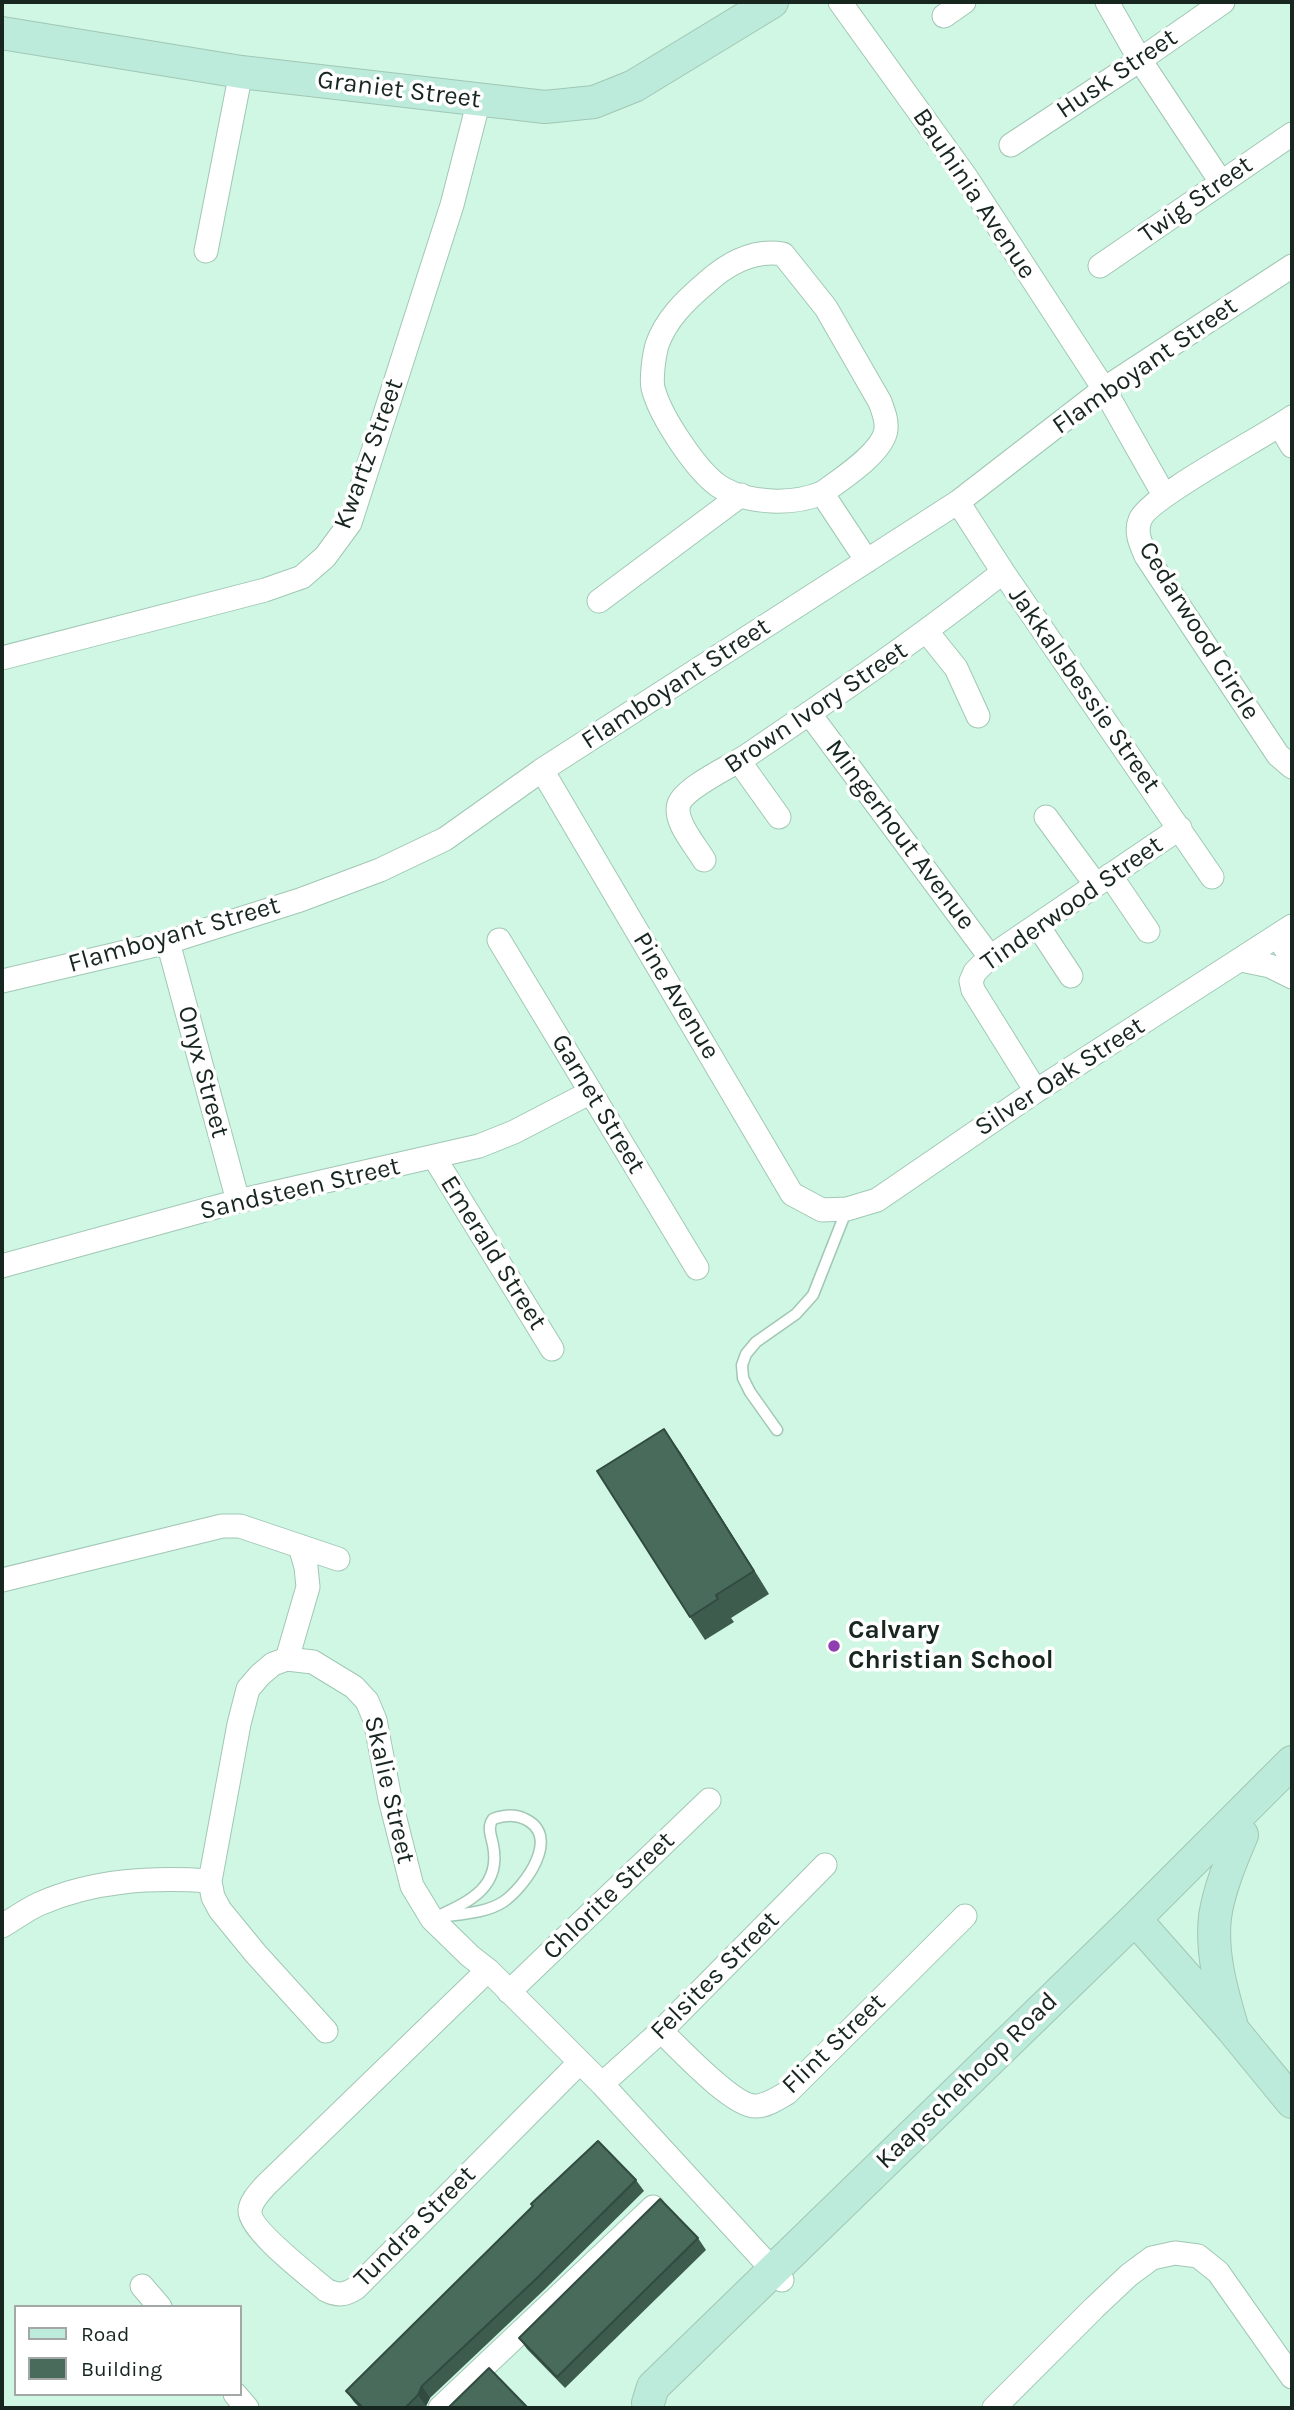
<!DOCTYPE html>
<html>
<head>
<meta charset="utf-8">
<style>
  body { margin:0 }
  #map { position:relative; width:1294px; height:2410px; overflow:hidden; background:#cff7e4; font-family:Karla,sans-serif }
  canvas { display:block }
  .frame { position:absolute; inset:0; border:4px solid #182620; pointer-events:none }
  .legend { position:absolute; left:14px; top:2305px; width:228px; height:91px; box-sizing:border-box; background:#fff; border:2px solid #a3a8a6; margin:0; padding:9px 12px; list-style:none; font-size:21px; color:#182620 }
  .legend li { display:flex; align-items:center; gap:14px; height:35px }
  .legend b { width:35px; border:2px solid #a3a8a6 }
</style>
</head>
<body>
<div id="map">
<canvas width="1294" height="2410"></canvas>
<div class="frame"></div>
<ul class="legend">
<li><b style="height:9px;background:#bceadb"></b>Road</li>
<li><b style="height:19px;background:#486b5b"></b>Building</li>
</ul>
</div>
<script>
const context = document.querySelector('canvas').getContext('2d');
context.lineJoin = 'round';
function trace(path, color, width, dash) {
  context.strokeStyle = color;
  context.lineWidth = width;
  context.lineCap = dash ? 'butt' : 'round';
  context.setLineDash(dash || []);
  context.stroke(path);
}
function fill(path, color) {
  context.fillStyle = color;
  context.fill(path, 'evenodd');
}
function write(font, color, halo, rows, align = 'center') {
  context.font = font + ' Karla,sans-serif';
  context.lineWidth = 7;
  context.setLineDash([]);
  context.textBaseline = 'middle';
  context.strokeStyle = halo;
  context.fillStyle = color;
  for (const [text, x, y, turn = 0] of rows) {
    context.save();
    context.translate(x, y);
    context.rotate((+turn || 0) * Math.PI / 180);
    context.textAlign = isNaN(turn) ? turn : align;
    if (halo) context.strokeText(text, 0, 0);
    context.fillText(text, 0, 0);
    context.restore();
  }
}
const lane = new Path2D(`
  M 777,1430 L 750,1392 L 743,1378 L 742,1365 L 746,1354 L 756,1342 L 796,1314 L 813,1295 L 847,1209
  M 434,1918 C 466,1903 502,1889 493,1845 C 491,1835 487,1827 493,1819 C 504,1815 515,1814 525,1819 C 562,1836 525,1887 503,1902 C 485,1914 455,1914 434,1918`);
const street = new Path2D(`
  M 840,2 L 966,177 L 1104,389 L 1164,495
  M 1107,2 L 1140,60 L 1221,182
  M 944,16 L 964,2
  M 1011,145 L 1140,60 L 1223,2
  M 206,251 L 241,72
  M 1100,266 L 1292,134
  M 1292,417 C 1266,436 1148,497 1140,520 C 1135,533 1141,544 1146,556 L 1278,755 L 1292,767
  M 1280,426 L 1292,446
  M 822,493 C 793,505 750,504 722,488 C 698,474 660,416 653,388 C 651,378 654,356 657,345 C 666,319 686,300 706,283 C 728,263 753,249 783,254 L 826,308 L 880,402 C 883,411 887,419 886,429 C 884,452 840,480 822,493 L 867,561
  M 958,502 L 1003,572 L 1212,877
  M 599,601 L 741,495
  M 927,632 L 956,668 L 978,716
  M 2,658 L 265,590 L 302,577 L 325,557 L 350,523 L 452,205 L 479,100
  M 809,713 L 990,957
  M 739,761 L 779,817
  M 542,770 L 792,1194 L 822,1210 L 847,1209 L 877,1200 L 1036,1091 L 1292,926
  M 1046,817 L 1096,885
  M 704,860 C 696,846 673,821 679,804 C 685,787 732,766 748,755 C 835,696 921,637 1003,572
  M 1110,875 L 1148,931
  M 1038,926 L 1071,976
  M 1278,936 L 1292,960
  M 499,940 L 697,1268
  M 168,942 L 238,1201
  M 1241,960 L 1270,966 L 1292,977
  M 2,981 L 168,942 L 300,900 L 380,870 L 445,839 L 542,770 L 958,502 L 1104,389 L 1292,266
  M 1036,1091 L 973,990 L 971,981 L 975,972 L 990,957 L 1180,828
  M 434,1157 L 552,1349
  M 2,1266 L 238,1201 L 479,1146 L 514,1132 L 591,1092
  M 2,1580 L 222,1526 L 240,1526 L 338,1559
  M 287,1659 L 308,1587 L 306,1567 L 300,1546
  M 2,1926 C 14,1919 26,1910 39,1904 C 93,1880 152,1877 210,1881
  M 488,1970 L 265,2186 C 259,2193 251,2201 250,2210 C 248,2229 310,2276 326,2290 C 338,2296 345,2295 356,2288 L 580,2062
  M 509,1992 L 709,1800
  M 326,2031 L 256,1954 L 220,1910 L 213,1897 L 210,1881 L 239,1724 L 248,1689 L 260,1675 L 273,1664 L 287,1659 L 313,1662 L 354,1687 L 367,1701 L 375,1720 L 390,1799 L 412,1886 L 432,1919 L 470,1956 L 488,1970 L 602,2084 L 782,2280
  M 661,2031 C 679,2048 733,2107 756,2106 C 767,2106 778,2098 787,2093 L 965,1916
  M 602,2084 L 661,2031 L 825,1865
  M 142,2286 L 160,2307
  M 235,2394 L 247,2408
  M 440,2408 L 653,2207
  M 994,2408 L 1094,2308 L 1129,2275 L 1152,2258 L 1175,2253 L 1198,2256 L 1218,2272 L 1292,2377`);
const secondary = new Path2D(`
  M 2,33 L 241,72 L 545,107 L 594,102 L 634,86 L 772,2
  M 1135,1919 L 1233,2030 L 1292,2102
  M 1231,2023 C 1221,1989 1211,1953 1215,1917 C 1219,1889 1231,1861 1242,1835
  M 648,2403 L 653,2387 L 1135,1919 L 1292,1762`);
trace(lane, '#a1c7b5', 13);
trace(street, '#a1c7b5', 25);
trace(secondary, '#a1c7b5', 34);
trace(lane, '#fff', 10);
trace(street, '#fff', 23);
trace(secondary, '#bceadb', 32);
fill(new Path2D(`
  M 680,1452 L 769,1594 L 731,1618 L 734,1622 L 705,1640 L 690,1617 Z
  M 636,2180 L 644,2191 L 544,2290 L 430,2398 L 425,2408 L 360,2408 L 354,2402 L 346,2391 Z
  M 698,2238 L 706,2250 L 565,2388 L 527,2349 L 519,2338 Z`), '#3e5c4e');
fill(new Path2D(`
  M 664,1429 L 680,1452 L 769,1594 L 754,1571 Z
  M 422,2386 L 430,2398 L 426,2406 L 418,2395 Z`), '#324b40');
const building = new Path2D(`
  M 664,1429 L 754,1571 L 716,1595 L 718,1599 L 690,1617 L 597,1471 Z
  M 598,2141 L 636,2180 L 536,2279 L 422,2386 L 418,2395 L 405,2408 L 363,2408 L 346,2391 L 533,2206 L 531,2204 Z
  M 660,2199 L 698,2238 L 557,2377 L 519,2338 Z
  M 489,2368 L 527,2407 L 526,2408 L 448,2408 Z`);
fill(building, '#486b5b');
trace(building, '#324b40', 2);
for (const [x, y, r, color] of [
  [834,1646,7,"#8f3faf"]
]) {
  const dot = new Path2D();
  dot.arc(x, y, r, 0, 2 * Math.PI);
  context.fillStyle = color;
  context.fill(dot);
  trace(dot, '#fff', 2.5);
}
write('26px', '#182620', '#fff', [
  ["Husk Street",1117,74,-34],
  ["Graniet Street",399,90,7],
  ["Bauhinia Avenue",974,194,56],
  ["Twig Street",1196,200,-35],
  ["Flamboyant Street",1145,366,-35],
  ["Kwartz Street",369,454,-70],
  ["Cedarwood Circle",1199,631,58],
  ["Flamboyant Street",676,684,-33],
  ["Jakkalsbessie Street",1084,690,55],
  ["Brown Ivory Street",816,708,-34],
  ["Mingerhout Avenue",900,835,53],
  ["Tinderwood Street",1072,904,-35],
  ["Flamboyant Street",174,935,-16],
  ["Pine Avenue",676,996,59],
  ["Onyx Street",203,1072,75],
  ["Silver Oak Street",1060,1077,-33],
  ["Garnet Street",598,1104,59],
  ["Sandsteen Street",300,1189,-13],
  ["Emerald Street",493,1253,58],
  ["Skalie Street",389,1790,77],
  ["Chlorite Street",609,1896,-44],
  ["Felsites Street",715,1976,-45],
  ["Flint Street",834,2044,-44],
  ["Kaapschehoop Road",967,2081,-44],
  ["Tundra Street",415,2227,-45]
]);
write('bold 26px', '#182620', '#fff', [
  ["Calvary",848,1631],
  ["Christian School",848,1661]
], 'left');
</script>
</body>
</html>
